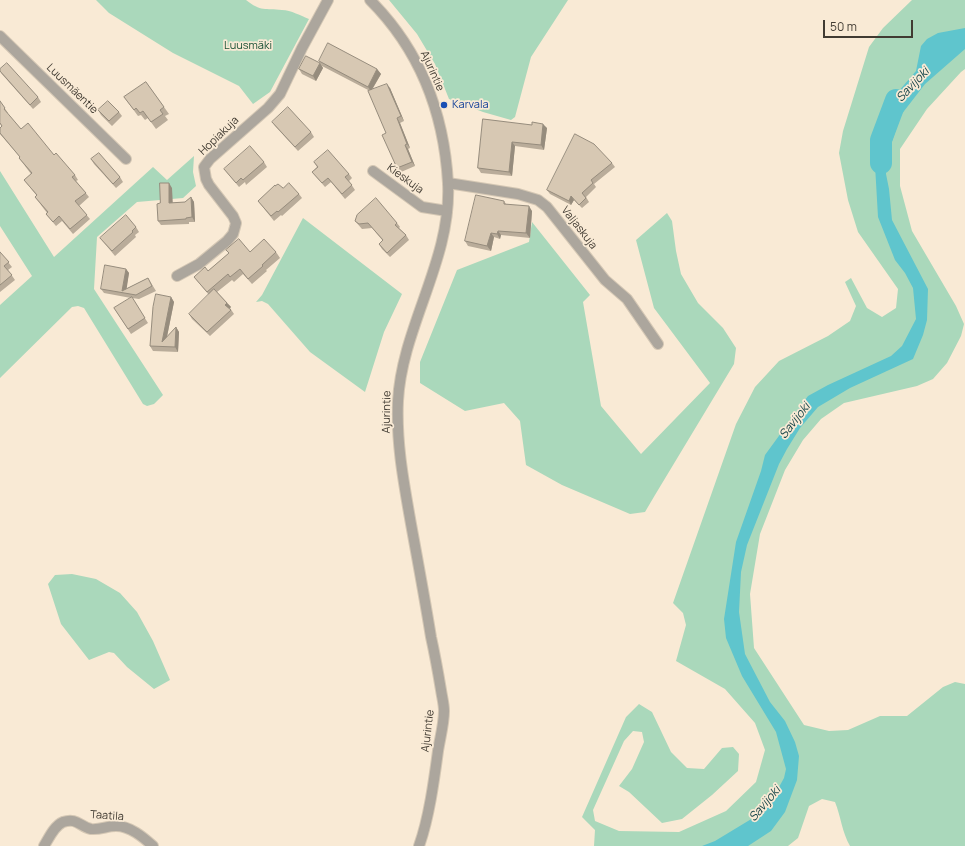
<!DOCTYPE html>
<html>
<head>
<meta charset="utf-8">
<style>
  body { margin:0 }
  #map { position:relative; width:965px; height:846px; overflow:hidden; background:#f9ead5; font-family:Manrope,sans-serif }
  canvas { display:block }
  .scale { position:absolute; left:823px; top:20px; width:90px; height:18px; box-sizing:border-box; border:2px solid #413b32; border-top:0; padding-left:5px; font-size:12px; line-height:14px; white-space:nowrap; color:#413b32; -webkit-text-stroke:3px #f9ead5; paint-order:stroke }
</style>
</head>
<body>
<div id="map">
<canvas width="965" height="846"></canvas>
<div class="scale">50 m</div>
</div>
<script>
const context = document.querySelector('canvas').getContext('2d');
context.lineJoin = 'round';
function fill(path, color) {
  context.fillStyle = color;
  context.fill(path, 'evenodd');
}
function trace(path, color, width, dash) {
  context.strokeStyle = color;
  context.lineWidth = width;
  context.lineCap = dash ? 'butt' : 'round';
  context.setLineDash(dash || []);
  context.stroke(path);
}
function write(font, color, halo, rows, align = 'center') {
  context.font = font + ' Manrope,sans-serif';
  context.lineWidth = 3.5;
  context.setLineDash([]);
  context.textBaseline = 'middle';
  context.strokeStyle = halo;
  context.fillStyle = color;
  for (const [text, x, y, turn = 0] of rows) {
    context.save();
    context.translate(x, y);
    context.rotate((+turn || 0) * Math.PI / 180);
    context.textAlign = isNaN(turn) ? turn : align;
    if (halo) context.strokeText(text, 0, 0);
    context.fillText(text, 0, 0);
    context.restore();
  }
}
fill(new Path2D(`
  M 96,0 L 246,0 C 261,12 265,8 282,10 C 291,10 301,16 309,19 L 270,92 L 253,104 L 239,86 L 173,53 L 109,13 Z
  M 389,0 L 568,0 L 531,57 L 515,117 L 511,120 L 483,112 L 449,99 L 435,64 L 417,34 Z
  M 912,0 L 965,0 L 965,69 L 961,72 L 927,109 L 900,149 L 900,186 L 912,231 L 956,306 L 964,324 L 961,336 L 947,363 L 933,379 L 917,386 L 844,403 L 821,419 L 803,440 L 785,470 L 760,534 L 750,594 L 754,648 L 804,725 L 829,731 L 848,730 L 880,716 L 907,716 L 943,687 L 955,682 L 965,684 L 965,846 L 850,846 C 842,832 841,817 835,802 L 822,799 L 809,806 L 798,838 L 788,846 L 594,846 L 595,830 L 582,817 L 626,717 L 639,704 L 652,712 L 671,752 L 687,768 L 704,769 L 722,748 L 733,747 L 739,754 L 738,771 L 712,795 L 682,819 L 662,823 L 629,792 L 619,786 L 632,769 L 644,742 L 642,732 L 633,731 L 624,741 L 593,810 L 595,821 L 619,831 L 679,832 L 726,811 L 756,782 L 765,750 L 755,723 L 725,689 L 676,661 L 686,625 L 683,613 L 673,603 L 736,424 L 755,387 L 779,361 L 828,336 L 850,321 L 856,306 L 845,282 L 851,278 L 867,308 L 882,317 L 896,308 L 898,289 L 858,232 L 848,200 L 839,153 L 843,131 L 869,47 L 883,28 Z
  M 194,156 L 193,172 L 196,186 L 183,198 L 137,202 L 97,237 L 94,289 L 163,395 L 154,404 L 147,406 L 143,404 L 84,308 L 78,306 L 72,307 L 0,378 L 0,305 L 32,276 L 0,226 L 0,171 L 54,257 L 153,167 L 167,180 Z
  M 667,213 L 672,221 L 676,251 L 681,274 L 698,303 L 723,328 L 736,348 L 734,364 L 655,495 L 645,512 L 630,514 L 562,485 L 526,465 L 520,421 L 504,403 L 465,411 L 420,383 L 420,362 L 457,270 L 529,242 L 532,222 L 590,295 L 583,302 L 601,406 L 641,454 L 710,383 L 654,308 L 636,240 Z
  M 303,218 L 402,294 L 384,332 L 365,392 L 310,352 L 268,304 L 262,301 L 256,302 L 262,295 Z
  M 72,574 L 96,579 L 120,593 L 137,612 L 153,641 L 170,680 L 154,689 L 127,667 L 114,653 L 109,652 L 89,660 L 61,624 L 48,584 L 55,575 Z`), '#aad8bb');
fill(new Path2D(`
  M 965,28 L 965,49 L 925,84 L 901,115 L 886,159 L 886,174 L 889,189 L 892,220 L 928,289 L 927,320 L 923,335 L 913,359 L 850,388 L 818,407 L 800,428 L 787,449 L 779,464 L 747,545 L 741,572 L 739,612 L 745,654 L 770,702 L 785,721 L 795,742 L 799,756 L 797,780 L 785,812 L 771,831 L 748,846 L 702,846 L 715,841 L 753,818 L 773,798 L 784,778 L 786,769 L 776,732 L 742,676 L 726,638 L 724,619 L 736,542 L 761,471 L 765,455 L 808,396 L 828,385 L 891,356 L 902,346 L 916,319 L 913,288 L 905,273 L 895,260 L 878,217 L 875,165 L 877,147 L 880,136 L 885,132 L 894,90 L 898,92 L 916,71 L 921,46 L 927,39 L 938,33 Z`), '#5fc5cd');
trace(new Path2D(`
  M 881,163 L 881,140 L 896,100`), '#5fc5cd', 22);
const minor = new Path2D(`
  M 0,36 L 126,159
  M 373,171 L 422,207 L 447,211
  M 448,183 L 518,194 L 538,200 L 547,207 L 605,280 L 627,299 L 658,344
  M 177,276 L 199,264 L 227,241 L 233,234 L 235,227 L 236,223 L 233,216 L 209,185 L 206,179 L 204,167 L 210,159 L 268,108 L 280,94 L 302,48 L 328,0
  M 44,846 C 49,838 54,826 63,822 C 77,817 80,827 91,829 C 100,830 107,826 116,826 C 130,826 143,837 153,846`);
const tertiary = new Path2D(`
  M 370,0 C 420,50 444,113 448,183 C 452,260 402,326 398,401 C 396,443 404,484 411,524 C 418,562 425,600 431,637 C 435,655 438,672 441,690 C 442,697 444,704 444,711 C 444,724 440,738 438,751 C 434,781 429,818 419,846`);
trace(minor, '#d4c7b4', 12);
trace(tertiary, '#d4c7b4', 12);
trace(minor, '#aca69d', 10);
trace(tertiary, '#aca69d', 10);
fill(new Path2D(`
  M 319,61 L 377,69 L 381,74 L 372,90 L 390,88 L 404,121 L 400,123 L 410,148 L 408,149 L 415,166 L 401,172 L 397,168 L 386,133 L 370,91 L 322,66 Z
  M 320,63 L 323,68 L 316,81 L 302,74 L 299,69 Z
  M 0,72 L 38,97 L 41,102 L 33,109 Z
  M 146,82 L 169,114 L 165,116 L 168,120 L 156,129 L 148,118 L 145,120 L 141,115 L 138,116 L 124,97 Z
  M 0,101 L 8,113 L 7,113 L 21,129 L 54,155 L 75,175 L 78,180 L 76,181 L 89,197 L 79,206 L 90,219 L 73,234 L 62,221 L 56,226 L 46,214 L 47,213 L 35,197 L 37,196 L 24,180 L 31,174 L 19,158 L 20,157 L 0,134 L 0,128 L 2,126 L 0,124 Z
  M 98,110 L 119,112 L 122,116 L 112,126 L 101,115 Z
  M 483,119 L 547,128 L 544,150 L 515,146 L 512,176 L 481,173 L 478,168 Z
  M 272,122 L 311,132 L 314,137 L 298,151 L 275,126 Z
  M 91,159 L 120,177 L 123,182 L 116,188 L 94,164 Z
  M 264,162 L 267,167 L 246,185 L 245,182 L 239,187 L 224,169 Z
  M 314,162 L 349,174 L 352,178 L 349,181 L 355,190 L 345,199 L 331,182 L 325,187 L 312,172 L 317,167 Z
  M 612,163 L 615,167 L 594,184 L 596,187 L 586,197 L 589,202 L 582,208 L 574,200 L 571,205 L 550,194 L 547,190 Z
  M 275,186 L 299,194 L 302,198 L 282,216 L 281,215 L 274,221 L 258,201 Z
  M 172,188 L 172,203 L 185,202 L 191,197 L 194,202 L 195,222 L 189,222 L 189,224 L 161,225 L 158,221 L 160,203 Z
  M 504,201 L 506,204 L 532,211 L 530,238 L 501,235 L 500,239 L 494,237 L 491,251 L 468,246 L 465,241 Z
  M 355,221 L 397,223 L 400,227 L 399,228 L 406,235 L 409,240 L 390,257 L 382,249 L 379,244 L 383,241 L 372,228 L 362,229 Z
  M 136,227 L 139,232 L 135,235 L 136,237 L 115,256 L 100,238 Z
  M 226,250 L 250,252 L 276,252 L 280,258 L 266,270 L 267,271 L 252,284 L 243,274 L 234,282 L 232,280 L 217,292 L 231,307 L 230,308 L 234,314 L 210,336 L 192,319 L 189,314 L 209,295 L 194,277 L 208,271 L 229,253 Z
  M 0,252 L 12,267 L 8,270 L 15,280 L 0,292 Z
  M 126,269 L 129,273 L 126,289 L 148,278 L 156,291 L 139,299 L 132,298 L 148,323 L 131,334 L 114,308 L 131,298 L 104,293 L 101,289 Z
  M 171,297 L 174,302 L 167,337 L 176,327 L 179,332 L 178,352 L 153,351 L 150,346 Z`), '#b9ac9a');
fill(new Path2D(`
  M 320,63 L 323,68 L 316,81 L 313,76 Z
  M 377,69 L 381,74 L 371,91 L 368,87 Z
  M 387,84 L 390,88 L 404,121 L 401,116 Z
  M 397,118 L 400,123 L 410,148 L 407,144 Z
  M 543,124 L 547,128 L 544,150 L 541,145 Z
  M 512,142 L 515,146 L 512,176 L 509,172 Z
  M 405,145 L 408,149 L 415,166 L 412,162 Z
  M 169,183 L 172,188 L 173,207 L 169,203 Z
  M 571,196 L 574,200 L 571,205 L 569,201 Z
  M 191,197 L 194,202 L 195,222 L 192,217 Z
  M 529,206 L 532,211 L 530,238 L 526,233 Z
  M 498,231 L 501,235 L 500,239 L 497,234 Z
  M 491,233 L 494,237 L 491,251 L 487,246 Z
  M 126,269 L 129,273 L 126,293 L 122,291 Z
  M 171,297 L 174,302 L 165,346 L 162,342 Z
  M 227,303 L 231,307 L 229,309 L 225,305 Z
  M 176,327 L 179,332 L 178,352 L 175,347 Z`), '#968c7d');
const building = new Path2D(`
  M 328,43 L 377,69 L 368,87 L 319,61 Z
  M 306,56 L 320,63 L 313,76 L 299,69 Z
  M 7,63 L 38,97 L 30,105 L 0,71 L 0,69 Z
  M 146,82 L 164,107 L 160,110 L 163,114 L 151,122 L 143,111 L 140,113 L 136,108 L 134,110 L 124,97 Z
  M 387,84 L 401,116 L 397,118 L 407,144 L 405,145 L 412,162 L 397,168 L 382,135 L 386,133 L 368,91 Z
  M 0,101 L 5,108 L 4,109 L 21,129 L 28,123 L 54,155 L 56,153 L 75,175 L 72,177 L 86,193 L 75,201 L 87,215 L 70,229 L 59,216 L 53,222 L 46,214 L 48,212 L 35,197 L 37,195 L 24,180 L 32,173 L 19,158 L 20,157 L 0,133 L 0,128 L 2,126 L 0,123 Z
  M 108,101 L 119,112 L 109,121 L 98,110 Z
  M 288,107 L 311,132 L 295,147 L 272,122 Z
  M 483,119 L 532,125 L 532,122 L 543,124 L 541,145 L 512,142 L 509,172 L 478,168 Z
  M 575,134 L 594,144 L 612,163 L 591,180 L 593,183 L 582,193 L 586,198 L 579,205 L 571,196 L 569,201 L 547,190 Z
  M 250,146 L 264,162 L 243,180 L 241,178 L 236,183 L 224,169 Z
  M 328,150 L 349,174 L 345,177 L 352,185 L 342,194 L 328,178 L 322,183 L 312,172 L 318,167 L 314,162 Z
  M 99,153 L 120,177 L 113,184 L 91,159 Z
  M 160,183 L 169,183 L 169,203 L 185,202 L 191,197 L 192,217 L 186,218 L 186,219 L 158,221 L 157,204 L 160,203 Z
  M 289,183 L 299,194 L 278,212 L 277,211 L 271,216 L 258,201 L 275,185 L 275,186 L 278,184 L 283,188 Z
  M 476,195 L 504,201 L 504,204 L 529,206 L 526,233 L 498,231 L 497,234 L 491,233 L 487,246 L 465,241 Z
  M 376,198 L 397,223 L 395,225 L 406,235 L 387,253 L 379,244 L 383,240 L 368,223 L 359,224 L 355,221 L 357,215 Z
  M 126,215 L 136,227 L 132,231 L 133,232 L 112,251 L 100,238 Z
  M 239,239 L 250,252 L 264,239 L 276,252 L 262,265 L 263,266 L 248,279 L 240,269 L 230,277 L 228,274 L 207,292 L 194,277 L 205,267 L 208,271 L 229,253 L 226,250 Z
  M 0,252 L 9,262 L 4,266 L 12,275 L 0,285 Z
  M 105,265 L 126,269 L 122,291 L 148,278 L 152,286 L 136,295 L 101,289 Z
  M 214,289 L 227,303 L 225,305 L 231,310 L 207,332 L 189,314 Z
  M 156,294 L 171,297 L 162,342 L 176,327 L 175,347 L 150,346 L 153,307 Z
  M 132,297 L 145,318 L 128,329 L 114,308 Z`);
fill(building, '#d7c8b3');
trace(building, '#968c7d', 1);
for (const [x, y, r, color] of [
  [444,105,4,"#1a4fb4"]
]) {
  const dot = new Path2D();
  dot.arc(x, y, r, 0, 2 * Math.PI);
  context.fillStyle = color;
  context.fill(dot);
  trace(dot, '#f9ead5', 1.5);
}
write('11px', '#174f33', '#f9ead5', [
  ["Luusmäki",248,46]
]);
write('11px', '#413b32', '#f9ead5', [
  ["Ajurintie",432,71,66],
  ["Luusmäentie",72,89,44],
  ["Hopiakuja",219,136,-44],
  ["Kieskuja",405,179,36],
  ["Valjaskuja",579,228,52],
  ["Ajurintie",387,412,-89],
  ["Ajurintie",428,731,-83],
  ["Taatila",107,816,4]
]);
write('11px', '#164399', '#f9ead5', [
  ["Karvala",452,105]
], 'left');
write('italic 12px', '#19474b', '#f9ead5', [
  ["Savijoki",913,85,-47],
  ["Savijoki",795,421,-52],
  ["Savijoki",765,804,-50]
]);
</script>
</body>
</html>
